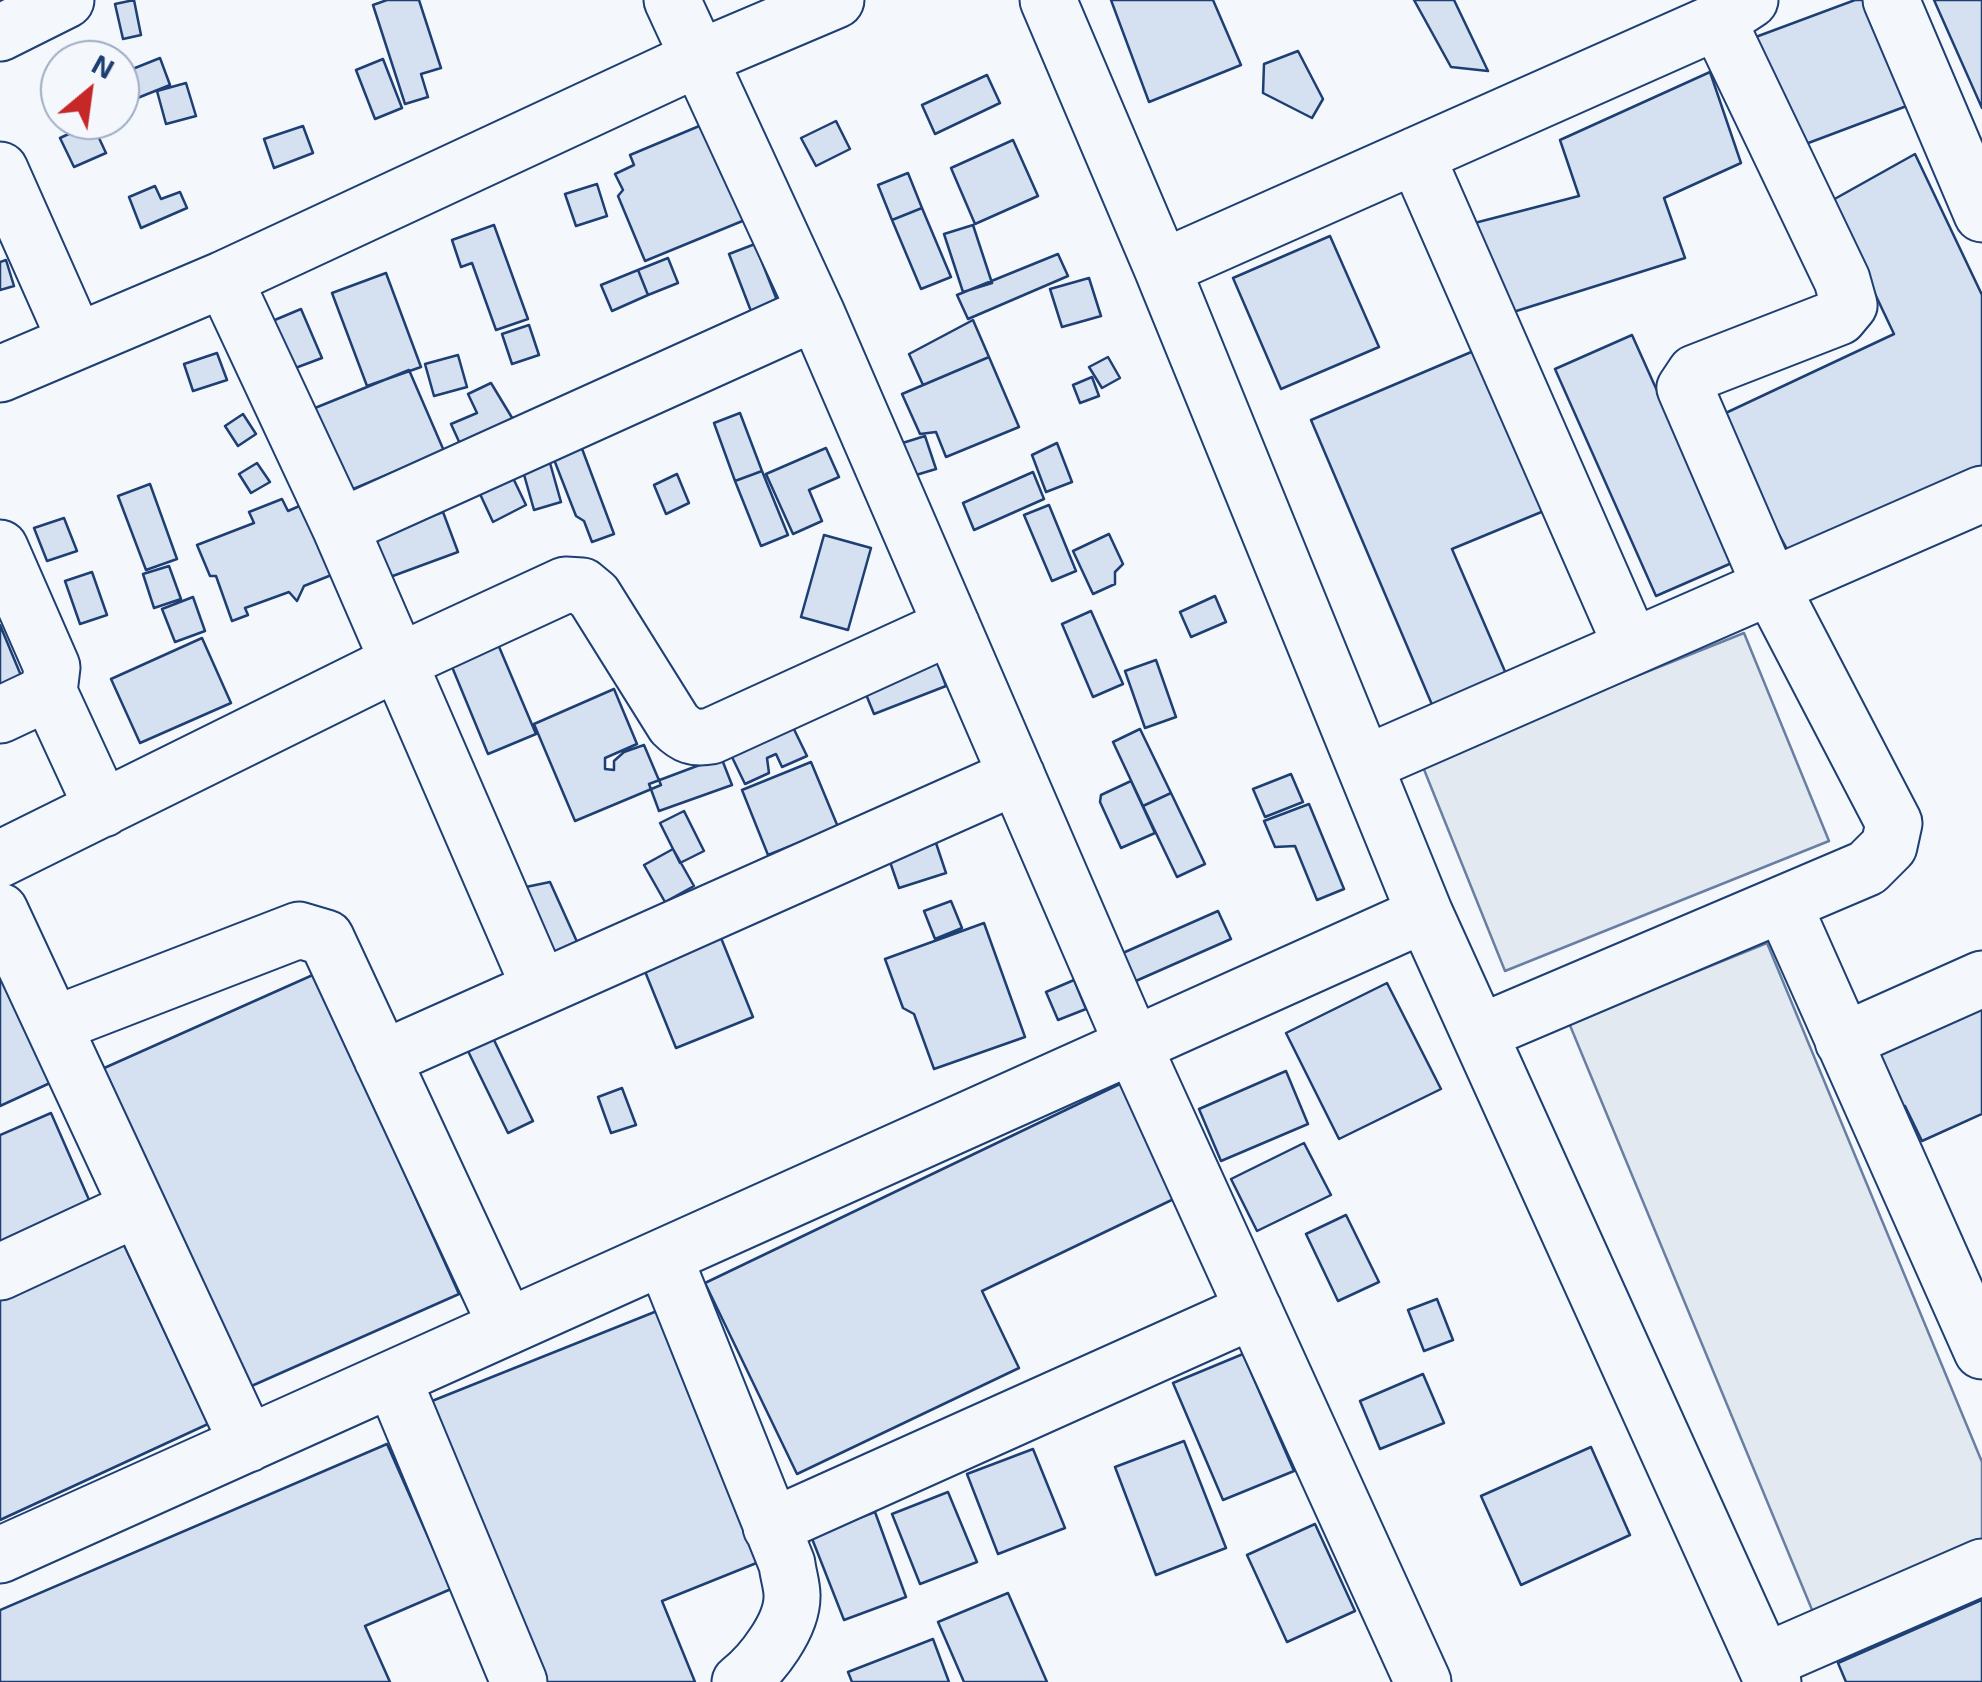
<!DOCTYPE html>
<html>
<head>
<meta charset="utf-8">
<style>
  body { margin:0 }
  #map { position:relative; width:1982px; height:1682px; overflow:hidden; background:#f4f7fb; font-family:"Exo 2",sans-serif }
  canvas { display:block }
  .north { position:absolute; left:40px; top:40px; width:100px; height:100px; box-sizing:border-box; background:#f4f7fb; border:2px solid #9eadc5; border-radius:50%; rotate:29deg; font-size:28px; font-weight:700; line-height:40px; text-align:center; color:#1d3f73 }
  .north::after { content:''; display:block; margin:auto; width:35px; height:45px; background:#c62828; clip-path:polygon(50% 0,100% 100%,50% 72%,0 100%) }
</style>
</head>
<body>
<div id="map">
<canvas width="1982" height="1682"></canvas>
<div class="north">N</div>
</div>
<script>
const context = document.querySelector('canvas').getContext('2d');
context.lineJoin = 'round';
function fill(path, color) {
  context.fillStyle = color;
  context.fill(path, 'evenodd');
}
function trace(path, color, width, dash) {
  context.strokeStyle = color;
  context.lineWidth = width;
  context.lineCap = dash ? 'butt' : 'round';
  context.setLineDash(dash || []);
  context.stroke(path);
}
const green = new Path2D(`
  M 1744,633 L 1829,841 L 1505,971 L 1421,762 Z
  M 1767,943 L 1982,1462 L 1982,1549 L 1815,1617 L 1569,1023 Z`);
fill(green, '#e3e9f0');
trace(green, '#687fa3', 2.5);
const building = new Path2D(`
  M 134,0 L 141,35 L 123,39 L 115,4 Z
  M 387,0 L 419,0 L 441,68 L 421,74 L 428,97 L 405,104 L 373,5 Z
  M 1111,0 L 1213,0 L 1241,65 L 1149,102 Z
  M 1414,0 L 1454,0 L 1488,71 L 1451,67 Z
  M 1855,0 L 1880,0 L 1920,101 L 1795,148 L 1753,38 Z
  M 1934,0 L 1982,0 L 1982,108 Z
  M 1298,51 L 1323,99 L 1312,118 L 1263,93 L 1264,64 Z
  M 160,58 L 170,85 L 120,105 L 120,74 Z
  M 383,59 L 402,108 L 375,119 L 356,70 Z
  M 1710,72 L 1741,163 L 1664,198 L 1685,258 L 1510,313 L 1459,227 L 1579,196 L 1560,140 Z
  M 987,75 L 1000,103 L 935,134 L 922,105 Z
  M 186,83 L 196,116 L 166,124 L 157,91 Z
  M 716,119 L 757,215 L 645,261 L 618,196 L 623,190 L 615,174 L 634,165 L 630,155 Z
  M 836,121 L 850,149 L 816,166 L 801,138 Z
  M 92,123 L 106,153 L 74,167 L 60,138 Z
  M 303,126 L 313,153 L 274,168 L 264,139 Z
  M 1013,140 L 1038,196 L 975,224 L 951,168 Z
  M 1915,154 L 1982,295 L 1982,478 L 1793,560 L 1715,418 L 1894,334 L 1831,201 Z
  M 908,173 L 922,208 L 892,220 L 878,185 Z
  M 597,184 L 607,216 L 576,226 L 565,194 Z
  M 155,186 L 161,199 L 180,192 L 187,208 L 141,228 L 129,197 Z
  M 922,208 L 951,277 L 921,289 L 892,220 Z
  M 494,225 L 528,319 L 496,330 L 472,263 L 461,267 L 452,240 Z
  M 973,225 L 992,283 L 963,292 L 944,234 Z
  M 1330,236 L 1379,347 L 1281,389 L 1233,278 Z
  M 755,244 L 780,308 L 754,319 L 729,254 Z
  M 1058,254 L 1068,276 L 968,319 L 957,295 Z
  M 668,258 L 678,283 L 648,295 L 638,270 Z
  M 6,260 L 14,286 L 0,290 L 0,262 Z
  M 638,270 L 648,295 L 612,311 L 601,285 Z
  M 386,273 L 421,367 L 367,386 L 332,293 Z
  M 1089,278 L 1101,316 L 1062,327 L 1050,289 Z
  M 301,309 L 322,358 L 290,370 L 270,322 Z
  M 973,320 L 989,357 L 923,385 L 909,354 Z
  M 529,325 L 539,355 L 512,364 L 502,334 Z
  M 1632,335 L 1734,562 L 1656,596 L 1555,369 Z
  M 1483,347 L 1551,508 L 1452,549 L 1510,683 L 1436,714 L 1311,420 Z
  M 217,353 L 227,380 L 193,391 L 184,364 Z
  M 458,355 L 467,387 L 434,396 L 425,364 Z
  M 989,357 L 1019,427 L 946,457 L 936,432 L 920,434 L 902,394 Z
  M 1108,357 L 1120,378 L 1102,388 L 1089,367 Z
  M 409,370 L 444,451 L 339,495 L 305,412 Z
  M 1092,377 L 1099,396 L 1080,403 L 1073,385 Z
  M 491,383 L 514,421 L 461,446 L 451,424 L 477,413 L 468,394 Z
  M 740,413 L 762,471 L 735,481 L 714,423 Z
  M 243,414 L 256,434 L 238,446 L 225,426 Z
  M 925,436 L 936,469 L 906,478 L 896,445 Z
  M 1057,443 L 1072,482 L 1046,492 L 1032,455 Z
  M 581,446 L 614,534 L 592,542 L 584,521 L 576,516 L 553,457 Z
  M 826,448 L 839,477 L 809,490 L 822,521 L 793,534 L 766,474 Z
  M 257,463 L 270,482 L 251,493 L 239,474 Z
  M 550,463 L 561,502 L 534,510 L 523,471 Z
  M 762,471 L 788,535 L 761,546 L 735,481 Z
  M 1033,472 L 1044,499 L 974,530 L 963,503 Z
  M 677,474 L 689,503 L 666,514 L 654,485 Z
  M 513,478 L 526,505 L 493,522 L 480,494 Z
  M 150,484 L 177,559 L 146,570 L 118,496 Z
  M 282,499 L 288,511 L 304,504 L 334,574 L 304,586 L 297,601 L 289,592 L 245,608 L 248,615 L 232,621 L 216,576 L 210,576 L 197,545 L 254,523 L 249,512 Z
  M 1049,505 L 1076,571 L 1052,581 L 1024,515 Z
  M 443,512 L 458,552 L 390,577 L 375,537 Z
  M 64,518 L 77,551 L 47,561 L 34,528 Z
  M 1109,534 L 1123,564 L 1115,572 L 1115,584 L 1093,594 L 1073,551 Z
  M 824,535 L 871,548 L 848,630 L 801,617 Z
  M 169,566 L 181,599 L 154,608 L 143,574 Z
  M 92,572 L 107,615 L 80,624 L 65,581 Z
  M 1215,596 L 1226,622 L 1191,637 L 1180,612 Z
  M 193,597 L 205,631 L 175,642 L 162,609 Z
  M 1091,611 L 1123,684 L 1093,697 L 1062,624 Z
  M 0,625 L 27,690 L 0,701 Z
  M 202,638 L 231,703 L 140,743 L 111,679 Z
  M 497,642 L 536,734 L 488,754 L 450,662 Z
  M 936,659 L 946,686 L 874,714 L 863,687 Z
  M 1156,660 L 1176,717 L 1145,728 L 1125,671 Z
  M 614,689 L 637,744 L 605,758 L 605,769 L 614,770 L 614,761 L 624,752 L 644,745 L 661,785 L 575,821 L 534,724 Z
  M 789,719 L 807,756 L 782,767 L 776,754 L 767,758 L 769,773 L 745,784 L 731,755 Z
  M 1140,729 L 1171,793 L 1143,806 L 1113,742 Z
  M 721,757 L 732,785 L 659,811 L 649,784 Z
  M 811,762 L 838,827 L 768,855 L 742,790 Z
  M 1291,774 L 1303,802 L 1265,817 L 1253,789 Z
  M 1131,781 L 1155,833 L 1121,848 L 1100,802 L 1101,795 Z
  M 1171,793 L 1205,864 L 1177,877 L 1143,806 Z
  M 1309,804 L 1344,889 L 1317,900 L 1295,846 L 1275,847 L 1264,821 Z
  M 684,811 L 704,851 L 680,863 L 660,823 Z
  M 936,843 L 946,873 L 899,888 L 889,859 Z
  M 673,849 L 694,886 L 665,902 L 644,865 Z
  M 550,882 L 578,944 L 553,956 L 521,888 Z
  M 951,901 L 962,928 L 935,939 L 924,911 Z
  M 1218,911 L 1231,939 L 1129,984 L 1116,956 Z
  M 984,923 L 1025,1037 L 934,1069 L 914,1014 L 903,1008 L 885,959 Z
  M 719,933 L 753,1017 L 676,1048 L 642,964 Z
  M 315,974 L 459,1294 L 247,1388 L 102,1069 Z
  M 0,975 L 50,1083 L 0,1106 Z
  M 1074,980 L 1086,1009 L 1058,1020 L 1046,992 Z
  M 1387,983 L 1441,1089 L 1339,1139 L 1286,1033 Z
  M 1982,1002 L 1982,1114 L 1922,1141 L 1905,1106 L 1888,1113 L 1862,1056 Z
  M 493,1038 L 533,1121 L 508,1133 L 467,1049 Z
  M 1286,1071 L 1308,1124 L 1221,1161 L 1199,1109 Z
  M 1124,1082 L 1180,1196 L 982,1291 L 1019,1368 L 797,1474 L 705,1283 Z
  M 622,1088 L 636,1125 L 611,1133 L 598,1097 Z
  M 51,1113 L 97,1218 L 0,1260 L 0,1135 Z
  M 1304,1143 L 1331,1195 L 1257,1231 L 1231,1179 Z
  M 1346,1215 L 1379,1282 L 1338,1301 L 1306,1234 Z
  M 117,1230 L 208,1424 L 0,1520 L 0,1284 Z
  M 1437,1299 L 1453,1340 L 1424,1351 L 1408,1310 Z
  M 657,1311 L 759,1562 L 662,1601 L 695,1682 L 540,1682 L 427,1403 Z
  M 1243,1354 L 1294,1471 L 1223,1500 L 1173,1383 Z
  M 1423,1374 L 1444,1423 L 1380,1449 L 1360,1401 Z
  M 1184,1441 L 1226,1548 L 1156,1575 L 1115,1467 Z
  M 387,1444 L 451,1589 L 365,1626 L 390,1682 L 0,1682 L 0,1610 Z
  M 1591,1447 L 1630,1535 L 1521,1585 L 1481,1496 Z
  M 1033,1449 L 1065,1528 L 998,1554 L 967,1474 Z
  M 948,1492 L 977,1562 L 920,1584 L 892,1514 Z
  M 875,1512 L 906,1597 L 844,1620 L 811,1536 Z
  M 1315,1524 L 1355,1611 L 1287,1642 L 1247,1555 Z
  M 1008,1593 L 1047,1682 L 964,1682 L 938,1622 Z
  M 1982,1600 L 1982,1682 L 1846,1682 L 1838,1663 Z
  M 933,1639 L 949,1682 L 852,1682 L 848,1672 Z`);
fill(building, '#d5e0f0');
trace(building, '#1d3f73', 2.5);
const minor = new Path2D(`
  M 672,0 L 816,312 L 1133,1045 L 1423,1682
  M 1048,0 L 1162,268 L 1425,914 L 1773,1682
  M 1891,0 L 1982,214
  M 0,33 L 66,0
  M 1416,155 L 1632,647
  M 0,170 L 76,341
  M 1162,268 L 1718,21 L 1750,0
  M 224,279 L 340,527 L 540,988
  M 0,374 L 224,279 L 697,59 L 836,0
  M 340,527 L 816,312
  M 0,548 L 52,667 L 49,692 L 0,715
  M 49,692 L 103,809
  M 1365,764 L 1982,494
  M 0,859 L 398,662 L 565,585 L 582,586 L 594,596 L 674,724 C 686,736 694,739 711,736 L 952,626
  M 1783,904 L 1982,1351
  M 0,911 L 248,1444
  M 53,1025 L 299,930 L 326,938 L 507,1327
  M 1479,1033 L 1867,868 L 1889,846 L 1894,823 L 1771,587 L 1685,388 L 1695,373 L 1839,317 L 1849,305 L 1842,280 L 1718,21
  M 1843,1041 L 1982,979
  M 382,1059 L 1017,776
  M 664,1257 L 787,1564 C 788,1574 792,1585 792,1595 C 793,1625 762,1665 740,1682
  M 0,1272 L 138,1208
  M 393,1379 L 519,1682
  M 771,1527 L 1254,1310
  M 0,1555 L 1425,914
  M 1764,1662 L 1982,1567`);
trace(minor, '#1d3f73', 59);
trace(minor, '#f4f7fb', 55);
</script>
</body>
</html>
